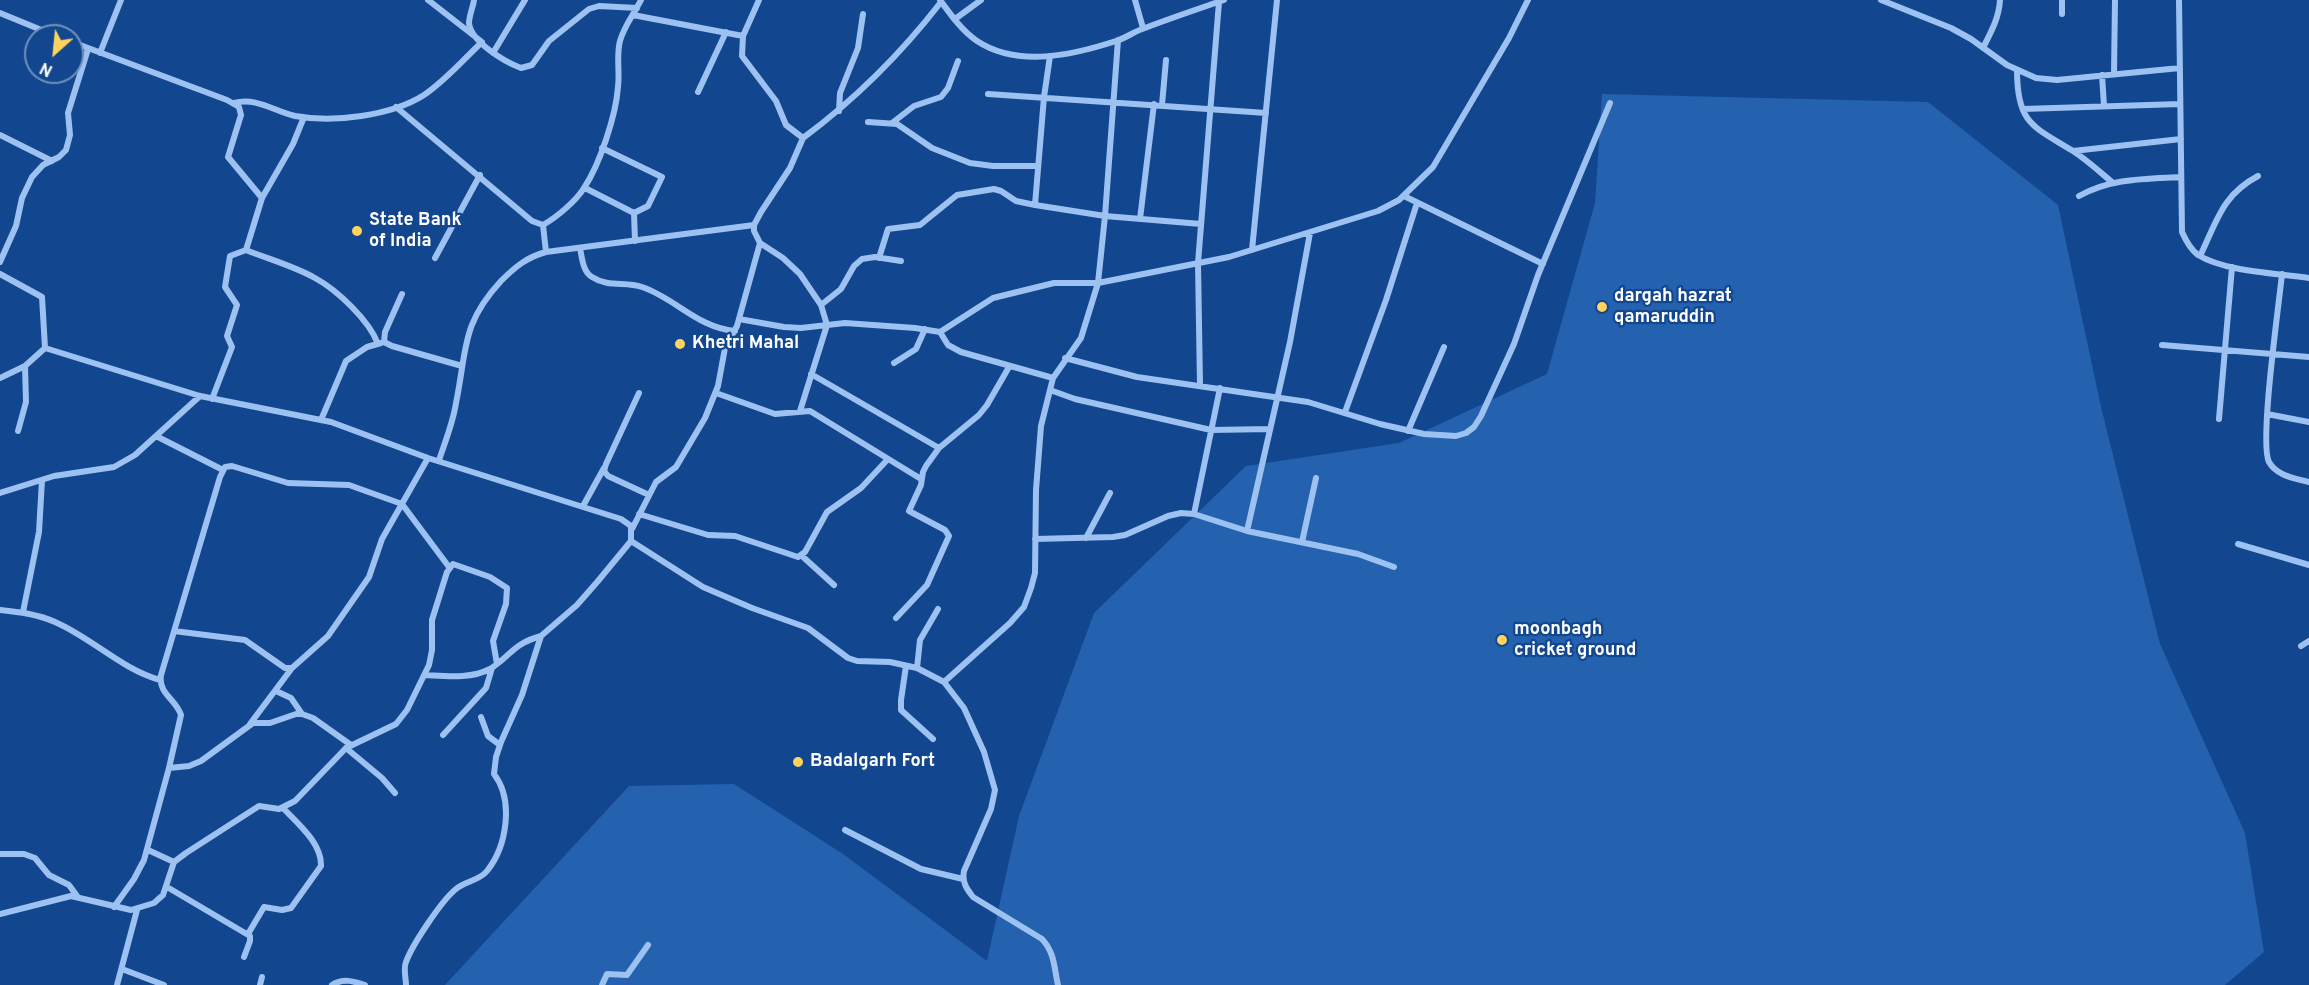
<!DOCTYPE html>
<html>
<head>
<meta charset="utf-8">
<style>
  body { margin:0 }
  #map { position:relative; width:2309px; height:985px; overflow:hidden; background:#124790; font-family:Overpass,sans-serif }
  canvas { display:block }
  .north { position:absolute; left:24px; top:24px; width:60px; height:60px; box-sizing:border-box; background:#124790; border:2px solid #7191bc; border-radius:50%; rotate:207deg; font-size:16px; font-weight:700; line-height:24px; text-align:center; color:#fff }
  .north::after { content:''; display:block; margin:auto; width:21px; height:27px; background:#ffd35e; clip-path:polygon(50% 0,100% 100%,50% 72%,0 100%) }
</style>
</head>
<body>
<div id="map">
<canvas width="2309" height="985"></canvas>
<div class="north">N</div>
</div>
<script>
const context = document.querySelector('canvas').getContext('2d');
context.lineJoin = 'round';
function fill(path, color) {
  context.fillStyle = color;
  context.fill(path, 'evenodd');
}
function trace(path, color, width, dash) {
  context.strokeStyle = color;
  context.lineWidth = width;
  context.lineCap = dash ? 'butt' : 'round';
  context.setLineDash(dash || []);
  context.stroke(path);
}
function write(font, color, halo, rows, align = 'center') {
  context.font = font + ' Overpass,sans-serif';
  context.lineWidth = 4.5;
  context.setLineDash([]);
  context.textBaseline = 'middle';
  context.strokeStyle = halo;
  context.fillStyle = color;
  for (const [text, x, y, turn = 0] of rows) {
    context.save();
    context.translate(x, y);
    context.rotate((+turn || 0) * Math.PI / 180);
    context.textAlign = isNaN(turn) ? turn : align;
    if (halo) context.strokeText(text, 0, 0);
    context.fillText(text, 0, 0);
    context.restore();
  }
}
fill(new Path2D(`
  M 1602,94 L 1928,102 L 2058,205 L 2101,407 L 2160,644 L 2245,833 L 2264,952 L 2225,985 L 445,985 L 629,786 L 734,784 L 843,854 L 987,961 L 1019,816 L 1094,613 L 1246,466 L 1399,443 L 1547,374 L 1595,203 Z`), '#2461af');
trace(new Path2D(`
  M 474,0 C 473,7 469,16 469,23 C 471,42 505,62 521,68 L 532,65 L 549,41 L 589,9 L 599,6 L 637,8
  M 759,0 L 743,36 L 742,56 L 776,101 L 786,125 L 803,138 L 790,168 L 761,212 L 754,225 L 754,231 L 760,243 L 783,258 L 800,274 L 821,305 L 827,325 L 800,411
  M 940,0 C 951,15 962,31 977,41 C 1018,68 1073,55 1116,41 C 1126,38 1135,31 1145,28 C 1171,18 1198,9 1224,0
  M 1135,0 L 1143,28
  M 1881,0 L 1951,28 L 1971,39 L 2007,65 L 2036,78 L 2057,80 L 2180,68
  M 2179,0 L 2182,232 C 2186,241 2190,249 2198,255 C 2226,272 2277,273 2309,278
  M 0,13 L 56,36
  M 2062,14 L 2062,0
  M 633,15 L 743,36
  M 955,19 L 981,0
  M 72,42 L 227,100 L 239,107 L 241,115 L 228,157 L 262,198
  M 1983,48 C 1991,32 1999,18 2000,0
  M 100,53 L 121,0
  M 493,53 L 525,0
  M 2017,70 C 2017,123 2032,126 2073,151 C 2087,160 2100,172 2113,183
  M 2114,74 L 2115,0
  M 2102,75 L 2104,106
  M 698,92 L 726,32
  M 988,94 L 1266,113
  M 234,103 C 257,97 273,111 295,116 C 333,123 391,116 424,95 C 445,81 463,60 482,42 L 428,0
  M 1162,105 L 1166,60
  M 396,107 L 532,221 L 543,225 C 557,217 576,201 584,188 C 600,164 616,115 618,87 C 620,72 616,56 620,41 C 624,26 634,14 641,0
  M 2023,109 L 2180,104
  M 839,111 L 840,93 L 858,48 L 863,14
  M 868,122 L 897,124 L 932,148 L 970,163 L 993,166 L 1038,166
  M 892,123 L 914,106 L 941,97 L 948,88 L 958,61
  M 0,135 L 52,161
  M 803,138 C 857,98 900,55 941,2
  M 2073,151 L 2181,139
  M 585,188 L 634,213 L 648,206 L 662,177 L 602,148
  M 1404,196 L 1543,264
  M 2079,196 C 2111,178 2145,179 2181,177
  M 1035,205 L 1044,97 L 1050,56
  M 634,213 L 635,241
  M 1140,219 L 1154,104
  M 543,225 L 546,252
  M 580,248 C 582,258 583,272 592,277 C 609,288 625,281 642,287 C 675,298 698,328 735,331
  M 246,250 C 268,259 294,266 315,278 C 337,290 369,320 378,344
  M 1252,250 L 1277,0
  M 2200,256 C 2217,221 2222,195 2258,176
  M 435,258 L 480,175
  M 879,258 L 888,229 L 920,225 L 957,195 L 994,189 L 1001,191 L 1016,201 L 1035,205 L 1105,216 L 1201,224
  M 0,262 L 16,226 L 22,198 L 32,177 L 43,165 L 59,157 L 66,150 L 70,135 L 68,113 L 88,49
  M 0,274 L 42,297 L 45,348 L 200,396 L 331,422 L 428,458 L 621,519 L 631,526 L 631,541 L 598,581 L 577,605 L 541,636 L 522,695 L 501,742 L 496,757 L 494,774 C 514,800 507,846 487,871 C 479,881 465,881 456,889 C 442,900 412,945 406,962 C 403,968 406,978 406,985
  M 2282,274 C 2279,304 2259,443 2269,462 C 2277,476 2294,478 2309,482
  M 402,294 L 385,332 L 384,342 L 392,346 L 462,366
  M 821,305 L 841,289 L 854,266 L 862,259 L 875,257 L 901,261
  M 739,319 L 784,327 L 801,328 L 845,323 L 915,328 L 940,332 L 993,298 L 1054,283 L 1098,283 L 1229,257 L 1378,211 L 1399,200 L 1433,167 L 1509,38 L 1528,0
  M 940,332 L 948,345 L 961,352 L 1053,378
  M 2162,345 L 2309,357
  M 1065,358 L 1137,377 L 1308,402 L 1380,424 L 1424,434 L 1456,436 L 1466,433 L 1474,427 L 1481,416 L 1514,344 L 1538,275 L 1610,103
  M 894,363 L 916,349 L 925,329
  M 811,374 L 939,448
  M 0,378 L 25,366 L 45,348
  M 1200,385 L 1198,263 L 1219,2
  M 1050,390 L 1075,399 L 1211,430 L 1270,429
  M 639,393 L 606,464 L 604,471 L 608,476 L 649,495
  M 716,393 L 775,414 L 810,411 L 921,479
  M 212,399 L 232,347 L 227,336 L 237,305 L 225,287 L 230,256 L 246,250 L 262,198 L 293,144 L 304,117
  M 1345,412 L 1386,300 L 1417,203
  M 2267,414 L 2309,422
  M 2219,419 L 2232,267
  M 321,420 L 346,361 L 367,347 L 381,343
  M 18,431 L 26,402 L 25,366
  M 1408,431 L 1444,347
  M 156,436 L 223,470
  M 439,460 C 445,442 453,423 456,403 C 467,350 461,324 501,281 C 515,267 527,257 546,252 L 754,225
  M 0,493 L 54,476 L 114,467 L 135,455 L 200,396
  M 583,506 L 604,468
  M 639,514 L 708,535 L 735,536 L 798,557 L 805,552 L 827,512 L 861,488 L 888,459
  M 1194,514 L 1220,388
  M 632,529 L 656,482 L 676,467 L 705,418 L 718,386 L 725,348 L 737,326 L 760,243
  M 1247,531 L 1290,342 L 1310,233
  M 1086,538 L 1110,493
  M 1035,539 L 1113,537 L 1125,535 L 1168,516 L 1181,513 L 1194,514 L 1247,531 L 1358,554 L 1394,567
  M 631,541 L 703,587 L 752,608 L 808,628 L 848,658 L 857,661 L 890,662 L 917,668 L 944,682 L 964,708 L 984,752 L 995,790 L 991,809 L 964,871 C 962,882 966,888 973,897 L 1042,939 C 1055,953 1054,968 1058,985
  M 1302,542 L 1316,478
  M 2238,544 L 2309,565
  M 802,556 L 834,585
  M 0,610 C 19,612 37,614 55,622 C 92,638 121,669 160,680
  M 23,612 L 39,532 L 42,480
  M 896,618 L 927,585 L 949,536 L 945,530 L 909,511 L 921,485 L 923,472 L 926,466 L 939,448 L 979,415 L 987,405 L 1009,367
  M 174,631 L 245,640 L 285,668 L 292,668 L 328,636 L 369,577 L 382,539 L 428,458
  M 2301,646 L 2309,641
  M 906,666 L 901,700 L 901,710 L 933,739
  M 917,668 L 920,640 L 938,609
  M 425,675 C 446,676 471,679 490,669 C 511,656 512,644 541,636
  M 944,682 L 1010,623 L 1024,607 L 1031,588 L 1035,573 L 1036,490 L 1041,426 L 1053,378 L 1081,338 L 1098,283 L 1105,216 L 1118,40
  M 276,691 L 291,698 L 302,714
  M 481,717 L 488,736 L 500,745
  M 250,724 L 292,668
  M 443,735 L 486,688 L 492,668
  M 346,748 L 382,778 L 395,793
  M 169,768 L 189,766 L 201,761 L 253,723 L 270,723 L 296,714 L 302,714 L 313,718 L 351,745
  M 845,830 L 921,869 L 963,879
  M 148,850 L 174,862
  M 0,854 L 24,854 L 35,858 L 49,875 L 69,885 L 77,896
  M 167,887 L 250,936 L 250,941 L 244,957
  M 114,907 L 134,879 L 144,860 L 169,768 L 181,715 C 176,699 158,694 161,675 L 220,477 L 225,467 L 232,466 L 288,483 L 349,485 L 402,504 L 449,567
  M 0,914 L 71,896 L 131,910 L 154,903 L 163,895 L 174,862 L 186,853 L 259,806 L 279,809 L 295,801 L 346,748 L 396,724 L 407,710 L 429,665 L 432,650 L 432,620 L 447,572 L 453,564 L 490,577 L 507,588 L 506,604 L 493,641 L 497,664
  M 248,934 L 264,907 L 282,910 L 291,908 L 321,866 C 322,843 297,823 283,808
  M 122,969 L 164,985
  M 117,985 L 137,910
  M 260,985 L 262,977
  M 332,985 C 343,978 353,981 365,985
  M 602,985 L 607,974 L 627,975 L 648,945`), '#9dc2f2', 6);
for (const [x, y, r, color] of [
  [357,231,6,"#ffd35e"],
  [1602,307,6,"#ffd35e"],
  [680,344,6,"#ffd35e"],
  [1502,640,6,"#ffd35e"],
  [798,762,6,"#ffd35e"]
]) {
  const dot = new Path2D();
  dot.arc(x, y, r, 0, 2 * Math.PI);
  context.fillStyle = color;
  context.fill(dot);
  trace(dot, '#124790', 2);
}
write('bold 18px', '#fff', '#124790', [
  ["State Bank",369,221],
  ["of India",369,242],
  ["dargah hazrat",1614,297],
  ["qamaruddin",1614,318],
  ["Khetri Mahal",692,344],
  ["moonbagh",1514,630],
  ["cricket ground",1514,651],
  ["Badalgarh Fort",810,762]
], 'left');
</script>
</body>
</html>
